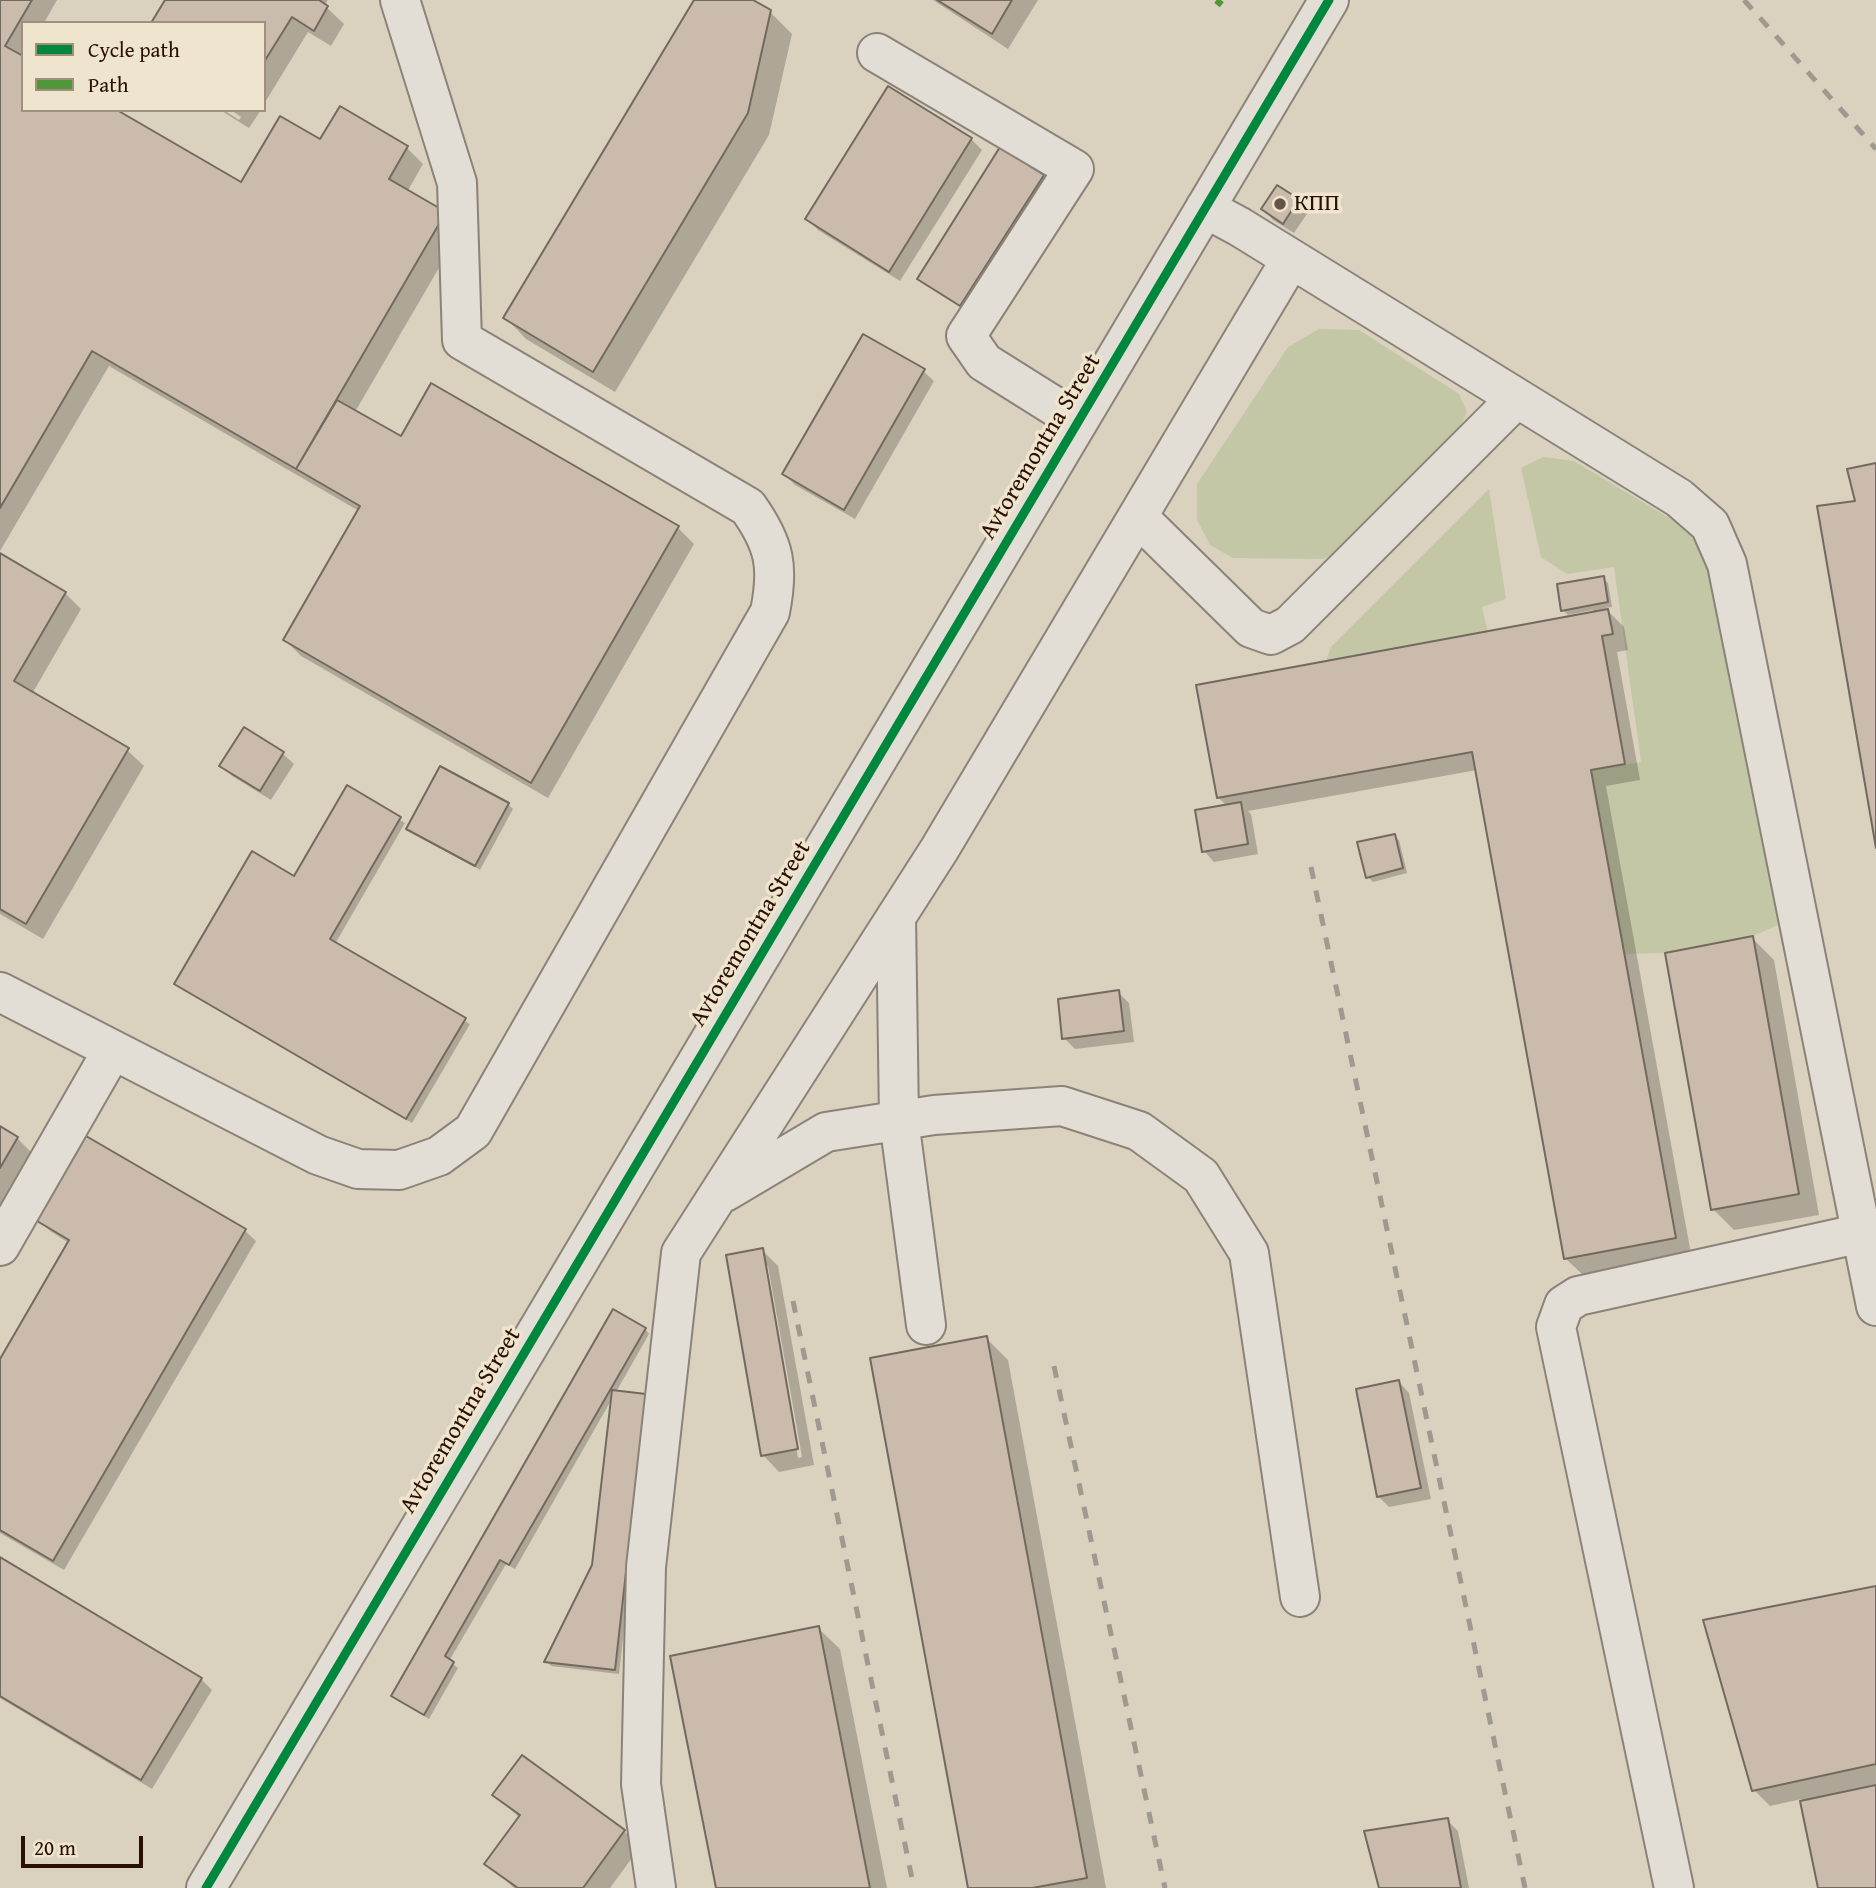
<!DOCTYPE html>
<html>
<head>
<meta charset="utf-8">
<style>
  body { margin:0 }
  #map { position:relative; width:1876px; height:1888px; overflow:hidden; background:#dad1bf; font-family:"Gentium Book Plus",serif }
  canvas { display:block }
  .legend { position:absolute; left:21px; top:21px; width:245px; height:91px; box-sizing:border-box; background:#efe4ce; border:2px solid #a08f7d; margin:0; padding:9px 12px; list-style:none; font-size:21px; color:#2a1003 }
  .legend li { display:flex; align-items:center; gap:14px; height:35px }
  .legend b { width:35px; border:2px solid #a08f7d }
  .scale { position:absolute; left:21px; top:1836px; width:122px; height:32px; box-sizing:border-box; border:4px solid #2a1003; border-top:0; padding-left:9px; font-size:21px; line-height:24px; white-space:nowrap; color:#2a1003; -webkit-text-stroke:5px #efe4ce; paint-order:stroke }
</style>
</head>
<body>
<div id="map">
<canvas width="1876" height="1888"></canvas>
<ul class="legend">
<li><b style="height:9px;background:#00873e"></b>Cycle path</li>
<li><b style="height:9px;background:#4f9739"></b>Path</li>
</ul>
<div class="scale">20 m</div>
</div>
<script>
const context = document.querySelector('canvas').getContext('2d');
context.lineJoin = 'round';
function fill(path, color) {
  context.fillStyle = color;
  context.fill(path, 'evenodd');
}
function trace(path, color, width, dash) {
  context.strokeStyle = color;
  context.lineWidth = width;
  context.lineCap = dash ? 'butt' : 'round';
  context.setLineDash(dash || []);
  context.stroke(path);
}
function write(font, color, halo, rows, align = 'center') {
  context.font = font + ' "Gentium Book Plus",serif';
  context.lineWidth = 7;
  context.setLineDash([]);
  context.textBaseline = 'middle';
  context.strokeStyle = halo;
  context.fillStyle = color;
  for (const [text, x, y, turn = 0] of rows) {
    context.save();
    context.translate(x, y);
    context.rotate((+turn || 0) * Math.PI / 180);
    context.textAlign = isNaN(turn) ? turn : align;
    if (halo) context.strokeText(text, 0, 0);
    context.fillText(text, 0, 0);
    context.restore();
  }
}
fill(new Path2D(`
  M 1319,329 L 1359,330 L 1459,394 L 1467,412 L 1456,436 L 1349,547 L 1323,559 L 1233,558 L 1210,545 L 1197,520 L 1197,484 L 1288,347 Z
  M 1543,457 L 1574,461 L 1696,534 L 1726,595 L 1787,921 L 1753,936 L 1665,953 L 1624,954 L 1591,770 L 1641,762 L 1614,567 L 1567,574 L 1541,557 L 1521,468 Z
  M 1489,489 L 1506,599 L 1482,607 L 1488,632 L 1326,661 L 1331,647 Z`), '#c3c7a5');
fill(new Path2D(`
  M 0,0 L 57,0 L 44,23 L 23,23 L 23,110 L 241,184 L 321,142 L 340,108 L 407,148 L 423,164 L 407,192 L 461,230 L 355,412 L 401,439 L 678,528 L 694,544 L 548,798 L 301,656 L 285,640 L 359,511 L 109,366 L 0,551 Z
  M 167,0 L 328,0 L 324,5 L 344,24 L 331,46 L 308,32 L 264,104 L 264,23 Z
  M 696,0 L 750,0 L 770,12 L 792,34 L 769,135 L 615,392 L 526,339 L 505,317 Z
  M 933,0 L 1038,0 L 1008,49 Z
  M 220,110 L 224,110 L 239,120 L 241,117 L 231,110 L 261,110 L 249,128 Z
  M 971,139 L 982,150 L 900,281 L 818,230 L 807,219 Z
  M 1043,176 L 1048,181 L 966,310 L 924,283 Z
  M 1298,200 L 1309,211 L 1294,233 L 1273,220 L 1263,209 Z
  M 923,371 L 934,381 L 855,519 L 795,485 L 784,474 Z
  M 0,556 L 65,593 L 81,609 L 32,694 L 127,750 L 144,766 L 43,939 L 0,914 Z
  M 1603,578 L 1608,583 L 1612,607 L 1605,608 L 1624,627 L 1628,650 L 1617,652 L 1640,780 L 1606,786 L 1691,1254 L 1582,1274 L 1565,1258 L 1477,770 L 1248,811 L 1251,814 L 1258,854 L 1214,862 L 1204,851 L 1227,806 L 1218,797 L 1593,614 L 1593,610 L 1568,615 L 1563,610 Z
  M 244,730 L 283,754 L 294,764 L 271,800 L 232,776 L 221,765 Z
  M 348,788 L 405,823 L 335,944 L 470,1024 L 412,1123 L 177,984 L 295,878 Z
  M 508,804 L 513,809 L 480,870 L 413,833 L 409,828 Z
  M 1394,836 L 1399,840 L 1407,873 L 1373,882 L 1368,877 Z
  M 1752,938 L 1774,960 L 1819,1215 L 1734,1230 L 1713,1209 Z
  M 1118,992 L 1129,1003 L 1134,1042 L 1075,1049 L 1064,1038 Z
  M 0,1128 L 17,1138 L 33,1154 L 0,1212 Z
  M 39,1221 L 245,1231 L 256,1241 L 64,1570 L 0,1533 L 0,1362 L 69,1243 L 50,1231 Z
  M 762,1250 L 778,1266 L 814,1465 L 779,1472 L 763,1455 ZM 764,1266 L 768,1266 L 802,1457 L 798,1458 Z
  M 645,1329 L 649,1334 L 616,1392 L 650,1400 L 619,1674 L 551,1666 L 546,1661 L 594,1566 L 613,1397 L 515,1569 L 506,1564 L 449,1661 L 458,1668 L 429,1719 L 398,1701 L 393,1696 Z
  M 986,1338 L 1008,1360 L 1106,1888 L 970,1888 Z
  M 1399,1382 L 1409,1393 L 1431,1499 L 1389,1507 L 1379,1497 Z
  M 0,1559 L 201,1679 L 212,1690 L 152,1789 L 0,1698 Z
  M 1876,1588 L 1876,1888 L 1820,1888 L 1802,1799 L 1770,1806 L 1754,1790 Z
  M 818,1628 L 840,1649 L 887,1888 L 717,1888 Z
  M 494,1795 L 624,1831 L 640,1847 L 610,1888 L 514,1888 L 487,1863 L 520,1818 Z
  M 1447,1820 L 1458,1831 L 1469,1888 L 1381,1888 Z`), '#0003');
const building = new Path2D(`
  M 0,0 L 32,0 L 5,46 L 23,56 L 23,110 L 117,110 L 241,182 L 280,116 L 320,139 L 340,106 L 408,146 L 389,179 L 446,212 L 296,469 L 92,351 L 0,508 Z
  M 165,0 L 319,0 L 328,6 L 314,31 L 292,17 L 264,62 L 264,23 L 151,23 Z
  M 694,0 L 753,0 L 771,10 L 748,113 L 593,372 L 503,318 Z
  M 937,0 L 1012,0 L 992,34 Z
  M 888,86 L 972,138 L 889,272 L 805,219 Z
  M 1000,147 L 1044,175 L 960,306 L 917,279 Z
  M 1277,185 L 1299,199 L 1283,224 L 1261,209 Z
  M 863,334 L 925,369 L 844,510 L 782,474 Z
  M 431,383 L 679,526 L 531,783 L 283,640 L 360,506 L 296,469 L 337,400 L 401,436 Z
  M 1876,463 L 1876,848 L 1817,506 L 1855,501 L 1847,469 Z
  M 0,553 L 66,592 L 14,681 L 129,748 L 26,924 L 0,909 Z
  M 1604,576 L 1608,602 L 1561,611 L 1557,584 Z
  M 1608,609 L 1613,634 L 1602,636 L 1625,764 L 1591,770 L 1676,1238 L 1564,1259 L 1472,752 L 1217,798 L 1196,685 Z
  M 244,727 L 284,752 L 260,791 L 219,766 Z
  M 440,766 L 509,803 L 475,866 L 406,829 Z
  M 347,785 L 401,817 L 330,939 L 466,1018 L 406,1119 L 174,984 L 252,851 L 294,876 Z
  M 1241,802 L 1248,844 L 1202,852 L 1195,810 Z
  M 1395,834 L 1403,868 L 1366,878 L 1357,842 Z
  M 1753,936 L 1799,1194 L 1711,1210 L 1665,953 Z
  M 1119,990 L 1124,1031 L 1062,1039 L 1058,999 Z
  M 0,1126 L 18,1137 L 0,1168 Z
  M 86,1136 L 246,1229 L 53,1561 L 0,1530 L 0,1359 L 69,1240 L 37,1221 Z
  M 763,1248 L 798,1449 L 761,1456 L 726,1255 Z
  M 613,1309 L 646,1328 L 509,1565 L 500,1560 L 445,1656 L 454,1662 L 424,1715 L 391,1696 Z
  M 987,1336 L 1087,1878 L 1032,1888 L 968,1888 L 870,1358 Z
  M 1399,1380 L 1421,1488 L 1377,1497 L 1356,1389 Z
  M 612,1390 L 646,1394 L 615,1670 L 544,1662 L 592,1565 Z
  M 0,1557 L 202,1678 L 141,1780 L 0,1696 Z
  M 1876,1586 L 1876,1764 L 1752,1791 L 1703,1620 Z
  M 819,1626 L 870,1888 L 716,1888 L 670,1656 Z
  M 522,1755 L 625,1830 L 583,1888 L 518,1888 L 484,1864 L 520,1815 L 492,1795 Z
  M 1876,1785 L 1876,1888 L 1818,1888 L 1800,1801 Z
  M 1448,1818 L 1461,1888 L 1379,1888 L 1364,1831 Z`);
fill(building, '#cbbbad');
trace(building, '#72695f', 2);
const minor = new Path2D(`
  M 877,53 L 1074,169 L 966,336 L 984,362 L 1078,421
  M 1205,208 L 1240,227 L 1679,498 L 1710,525 L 1727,564 L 1876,1306
  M 1138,517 L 1251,628 L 1271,635 L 1290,625 L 1516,399
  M 896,917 L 899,1120 L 926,1325
  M 0,992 L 318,1155 L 358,1169 L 399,1170 L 439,1156 L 473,1131 L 770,612 C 779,567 775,545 748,507 L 462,340 L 457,183 L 400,0
  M 725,1192 L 826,1132 L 934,1115 L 1062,1106 L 1139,1131 L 1201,1176 L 1249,1253 L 1300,1597
  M 0,1246 L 112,1051
  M 206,1888 L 1329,0
  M 656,1888 L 641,1784 L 646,1567 L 681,1253 L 939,850 L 1291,259
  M 1674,1888 L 1556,1327 L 1564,1305 L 1578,1296 L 1862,1233`);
trace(minor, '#8b8378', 42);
trace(minor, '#e2ded5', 38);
trace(new Path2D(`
  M 1744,0 L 1876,149
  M 1311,867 L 1525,1888
  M 793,1301 L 914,1888
  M 1054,1366 L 1165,1888`), '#9f9990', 5, [12, 12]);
trace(new Path2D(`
  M 1217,5 L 1221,0`), '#4f9739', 7, [14, 7]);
trace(new Path2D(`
  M 206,1888 L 1329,0`), '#00873e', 9);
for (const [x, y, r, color] of [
  [1280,204,7,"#685445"]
]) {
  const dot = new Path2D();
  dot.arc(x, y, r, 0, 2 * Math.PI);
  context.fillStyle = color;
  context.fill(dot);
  trace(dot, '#efe4ce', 2.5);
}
write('24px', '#2a1003', '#efe4ce', [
  ["КПП",1294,204]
], 'left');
write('24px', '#2a1003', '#efe4ce', [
  ["Avtoremontna Street",1041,447,-59],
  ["Avtoremontna Street",751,934,-59],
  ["Avtoremontna Street",461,1421,-59]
]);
</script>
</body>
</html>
